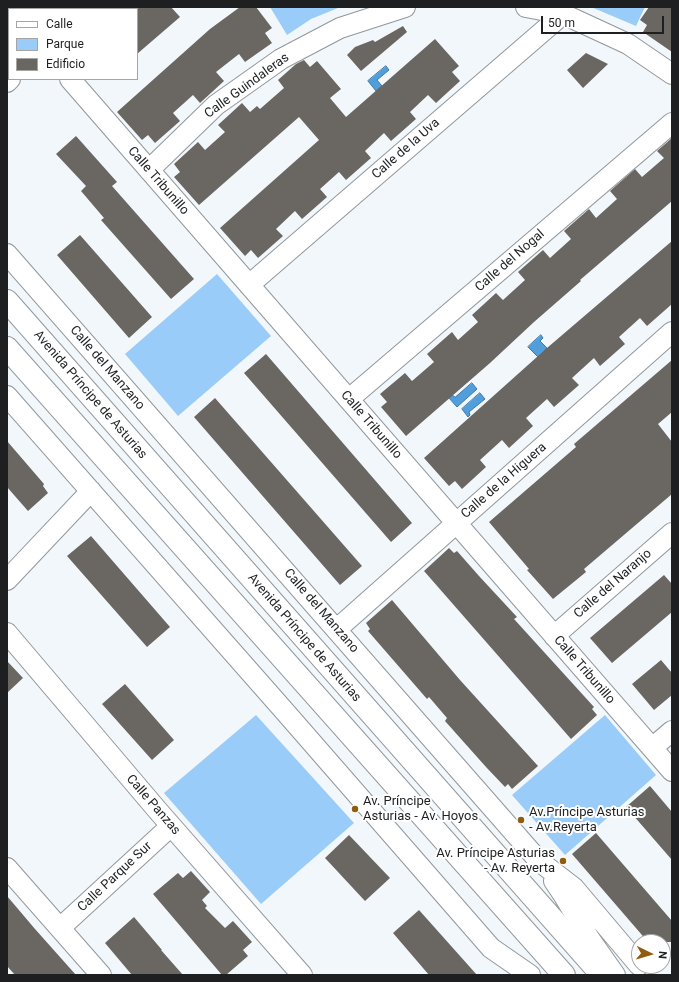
<!DOCTYPE html>
<html>
<head>
<meta charset="utf-8">
<style>
  body { margin:0 }
  #map { position:relative; width:679px; height:982px; overflow:hidden; background:#f2f7fb; font-family:Roboto,sans-serif }
  canvas { display:block }
  .frame { position:absolute; inset:0; border:8px solid #1d1f21; pointer-events:none }
  .legend { position:absolute; left:8px; top:8px; width:130px; height:72px; box-sizing:border-box; background:#fff; border:1px solid #a5a5a6; margin:0; padding:5px 7px; list-style:none; font-size:12px; color:#1d1f21 }
  .legend li { display:flex; align-items:center; gap:8px; height:20px }
  .legend b { width:20px; border:1px solid #a5a5a6 }
  .north { position:absolute; left:631px; top:934px; width:40px; height:40px; box-sizing:border-box; background:#fff; border:1px solid #a5a5a6; border-radius:50%; rotate:95deg; font-size:11px; font-weight:700; line-height:16px; text-align:center; color:#1d1f21 }
  .north::after { content:''; display:block; margin:auto; width:14px; height:18px; background:#905c0e; clip-path:polygon(50% 0,100% 100%,50% 72%,0 100%) }
  .scale { position:absolute; left:541px; top:16px; width:123px; height:18px; box-sizing:border-box; border:2px solid #1d1f21; border-top:0; padding-left:5px; font-size:12px; line-height:14px; white-space:nowrap; color:#1d1f21; -webkit-text-stroke:3px #fff; paint-order:stroke }
</style>
</head>
<body>
<div id="map">
<canvas width="679" height="982"></canvas>
<div class="frame"></div>
<ul class="legend">
<li><b style="height:5px;background:#fff"></b>Calle</li>
<li><b style="height:11px;background:#9accf9"></b>Parque</li>
<li><b style="height:11px;background:#6a6662"></b>Edificio</li>
</ul>
<div class="north">N</div>
<div class="scale">50 m</div>
</div>
<script>
const context = document.querySelector('canvas').getContext('2d');
context.lineJoin = 'round';
function fill(path, color) {
  context.fillStyle = color;
  context.fill(path, 'evenodd');
}
function trace(path, color, width, dash) {
  context.strokeStyle = color;
  context.lineWidth = width;
  context.lineCap = dash ? 'butt' : 'round';
  context.setLineDash(dash || []);
  context.stroke(path);
}
function write(font, color, halo, rows, align = 'center') {
  context.font = font + ' Roboto,sans-serif';
  context.lineWidth = 4;
  context.setLineDash([]);
  context.textBaseline = 'middle';
  context.strokeStyle = halo;
  context.fillStyle = color;
  for (const [text, x, y, turn = 0] of rows) {
    context.save();
    context.translate(x, y);
    context.rotate((+turn || 0) * Math.PI / 180);
    context.textAlign = isNaN(turn) ? turn : align;
    if (halo) context.strokeText(text, 0, 0);
    context.fillText(text, 0, 0);
    context.restore();
  }
}
fill(new Path2D(`
  M 7,7 L 55,7 L 53,9 L 9,9 L 9,47 L 7,49 Z`), '#e1ecf6');
fill(new Path2D(`
  M 270,7 L 338,7 L 338,8 L 311,19 L 287,35 Z
  M 591,7 L 645,7 L 636,26 Z
  M 217,274 L 271,336 L 178,416 L 125,354 Z
  M 256,715 L 354,823 L 261,904 L 164,793 Z
  M 605,715 L 656,775 L 565,855 L 512,795 Z`), '#9accf9');
const water = new Path2D(`
  M 386,66 L 389,70 L 377,80 L 382,86 L 376,91 L 368,81 Z
  M 541,335 L 543,338 L 540,341 L 547,348 L 538,357 L 528,347 Z
  M 472,383 L 477,389 L 457,407 L 449,398 L 452,395 L 455,397 Z
  M 480,393 L 485,399 L 469,412 L 470,415 L 468,417 L 462,409 Z`);
fill(water, '#519edc');
trace(water, '#4178a4', 1);
fill(new Path2D(`
  M 137,7 L 171,7 L 180,17 L 137,54 Z
  M 240,7 L 256,7 L 272,28 L 265,33 L 272,43 L 245,62 L 239,54 L 216,72 L 224,81 L 200,103 L 193,95 L 173,113 L 180,121 L 155,143 L 148,135 L 142,140 L 117,112 L 210,29 Z
  M 649,7 L 672,7 L 672,52 L 643,32 L 647,25 L 640,20 Z
  M 403,26 L 407,32 L 361,71 L 347,55 L 355,47 L 373,40 L 375,42 Z
  M 435,39 L 459,66 L 452,72 L 460,81 L 436,103 L 428,95 L 410,112 L 416,119 L 391,141 L 384,133 L 365,151 L 371,158 L 346,180 L 339,172 L 320,189 L 327,197 L 302,219 L 295,211 L 276,229 L 283,236 L 258,258 L 251,250 L 245,256 L 220,228 L 319,140 L 299,117 L 199,205 L 174,177 L 180,172 L 174,164 L 198,142 L 205,150 L 225,132 L 218,125 L 242,103 L 250,112 L 257,106 L 260,109 L 284,88 L 278,80 L 296,64 L 304,60 L 310,67 L 317,61 L 341,89 L 330,98 L 346,117 Z
  M 586,53 L 608,64 L 583,88 L 567,70 Z
  M 76,136 L 117,182 L 112,186 L 194,279 L 171,299 L 101,220 L 104,218 L 81,191 L 86,186 L 56,154 Z
  M 672,138 L 672,201 L 580,280 L 581,281 L 534,322 L 490,363 L 406,436 L 381,407 L 387,402 L 380,394 L 405,373 L 412,381 L 434,362 L 427,354 L 452,332 L 458,340 L 478,322 L 472,315 L 496,293 L 503,300 L 525,280 L 518,272 L 543,250 L 550,258 L 571,239 L 564,231 L 589,209 L 596,218 L 617,199 L 610,191 L 635,169 L 642,177 L 664,158 L 657,151 Z
  M 80,235 L 152,317 L 129,338 L 57,255 Z
  M 672,241 L 672,304 L 647,326 L 640,318 L 619,337 L 625,344 L 600,366 L 594,358 L 572,378 L 579,385 L 554,407 L 547,399 L 526,418 L 533,426 L 509,448 L 502,440 L 480,460 L 486,467 L 462,489 L 455,481 L 449,486 L 424,458 L 547,348 Z
  M 266,354 L 412,523 L 391,542 L 244,373 Z
  M 672,360 L 672,412 L 658,424 L 672,442 L 672,494 L 584,569 L 586,572 L 553,599 L 527,570 L 529,569 L 489,522 L 576,447 L 574,444 Z
  M 215,398 L 362,566 L 340,585 L 194,417 Z
  M 7,441 L 44,484 L 43,486 L 48,493 L 28,511 L 7,487 Z
  M 91,536 L 170,627 L 147,647 L 67,556 Z
  M 449,548 L 454,553 L 457,551 L 479,576 L 517,617 L 514,619 L 594,707 L 592,709 L 597,715 L 571,739 L 424,571 Z
  M 664,575 L 672,584 L 672,612 L 612,663 L 590,638 Z
  M 392,600 L 460,680 L 538,766 L 512,789 L 508,784 L 505,787 L 486,767 L 445,721 L 447,718 L 429,697 L 427,699 L 368,631 L 370,629 L 366,623 Z
  M 661,660 L 672,673 L 672,695 L 654,710 L 632,684 Z
  M 7,661 L 23,678 L 7,693 Z
  M 125,684 L 174,740 L 152,760 L 102,704 Z
  M 650,786 L 672,812 L 672,860 L 626,807 Z
  M 596,833 L 672,921 L 672,942 L 648,942 L 572,854 Z
  M 349,835 L 390,878 L 365,901 L 325,858 Z
  M 191,871 L 210,892 L 202,900 L 207,906 L 205,908 L 225,928 L 233,921 L 252,942 L 243,950 L 248,956 L 226,975 L 222,975 L 153,894 L 178,873 L 183,878 Z
  M 7,896 L 35,929 L 76,975 L 15,975 L 7,966 Z
  M 419,910 L 477,975 L 429,975 L 393,933 Z
  M 134,917 L 162,950 L 161,950 L 183,975 L 132,975 L 121,962 L 105,943 Z`), '#6a6662');
const minor = new Path2D(`
  M 526,7 L 563,14 L 628,44 L 672,74
  M 86,9 L 88,7
  M 70,79 L 672,771
  M 7,82 L 10,79
  M 149,170 L 216,105 L 281,59 L 340,28 L 405,7
  M 7,254 L 539,861 L 574,888 L 639,965
  M 249,285 L 563,14
  M 7,396 L 287,714 L 491,948 L 530,975
  M 349,399 L 672,123
  M 7,580 L 91,491
  M 337,629 L 672,332
  M 7,633 L 159,812 L 302,975
  M 554,636 L 672,533
  M 652,748 L 672,731
  M 7,868 L 101,975
  M 554,881 L 564,896 L 589,938 L 615,975
  M 60,928 L 171,826`);
const tertiary = new Path2D(`
  M 7,301 L 602,975
  M 7,348 L 564,975`);
trace(minor, '#92979b', 22);
trace(tertiary, '#92979b', 24);
trace(minor, '#fff', 20);
trace(tertiary, '#fff', 22);
for (const [x, y, r, color] of [
  [355,809,4,"#905c0e"],
  [521,820,4,"#905c0e"],
  [563,861,4,"#905c0e"]
]) {
  const dot = new Path2D();
  dot.arc(x, y, r, 0, 2 * Math.PI);
  context.fillStyle = color;
  context.fill(dot);
  trace(dot, '#fff', 1.5);
}
write('13px', '#1d1f21', '#fff', [
  ["Calle Guindaleras",247,86,-36],
  ["Calle de la Uva",406,149,-41],
  ["Calle Tribunillo",158,181,49],
  ["Calle del Nogal",510,261,-41],
  ["Calle del Manzano",107,368,49],
  ["Avenida Príncipe de Asturias",90,395,49],
  ["Calle Tribunillo",371,425,49],
  ["Calle de la Higuera",504,481,-41],
  ["Calle del Naranjo",613,584,-41],
  ["Calle del Manzano",321,611,49],
  ["Avenida Príncipe de Asturias",304,638,49],
  ["Calle Tribunillo",584,670,49],
  ["Calle Panzas",153,805,49],
  ["Calle Parque Sur",115,877,-43]
]);
write('13px', '#1d1f21', '#fff', [
  ["Av. Príncipe",363,802],
  ["Asturias - Av. Hoyos",363,817],
  ["Av.Príncipe Asturias",529,813],
  ["- Av.Reyerta",529,828],
  ["Av. Príncipe Asturias",555,854,"right"],
  ["- Av. Reyerta",555,869,"right"]
], 'left');
</script>
</body>
</html>
